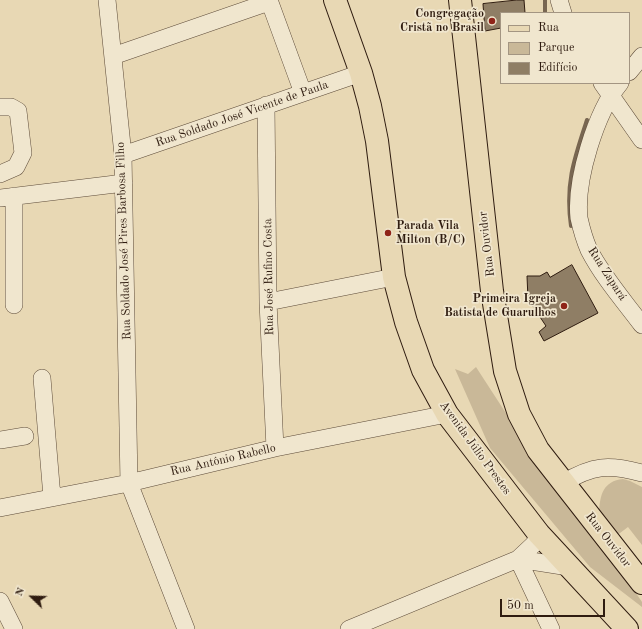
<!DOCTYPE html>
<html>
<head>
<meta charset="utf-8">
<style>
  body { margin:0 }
  #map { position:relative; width:642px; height:629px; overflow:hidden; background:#e8d8b4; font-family:"Old Standard TT",serif }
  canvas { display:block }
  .legend { position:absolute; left:500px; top:12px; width:130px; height:72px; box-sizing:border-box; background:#f0e6ce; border:1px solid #a39582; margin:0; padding:5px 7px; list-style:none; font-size:12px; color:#2f1c10 }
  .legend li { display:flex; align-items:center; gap:8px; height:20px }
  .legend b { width:20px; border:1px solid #a39582 }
  .north { position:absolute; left:12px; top:577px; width:40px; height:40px; -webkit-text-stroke:3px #f0e6ce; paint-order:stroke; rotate:293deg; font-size:11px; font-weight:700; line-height:16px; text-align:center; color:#2f1c10 }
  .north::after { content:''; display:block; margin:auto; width:14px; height:18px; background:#2f1c10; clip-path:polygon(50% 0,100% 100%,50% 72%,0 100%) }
  .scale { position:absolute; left:500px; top:599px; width:105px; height:18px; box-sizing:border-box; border:2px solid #2f1c10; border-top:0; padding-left:5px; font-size:12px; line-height:14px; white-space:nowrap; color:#2f1c10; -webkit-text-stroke:3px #f0e6ce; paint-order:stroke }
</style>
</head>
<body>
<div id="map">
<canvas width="642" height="629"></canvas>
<ul class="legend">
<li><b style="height:5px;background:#e8d8b4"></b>Rua</li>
<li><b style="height:11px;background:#c9b898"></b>Parque</li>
<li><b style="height:11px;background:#8f7e65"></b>Edifício</li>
</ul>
<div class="north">N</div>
<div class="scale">50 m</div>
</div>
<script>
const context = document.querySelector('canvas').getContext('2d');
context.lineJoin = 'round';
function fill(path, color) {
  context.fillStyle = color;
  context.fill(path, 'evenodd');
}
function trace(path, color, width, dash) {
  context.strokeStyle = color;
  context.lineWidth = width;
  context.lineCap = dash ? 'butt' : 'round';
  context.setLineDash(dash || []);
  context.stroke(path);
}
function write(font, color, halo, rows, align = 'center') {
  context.font = font + ' "Old Standard TT",serif';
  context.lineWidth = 3.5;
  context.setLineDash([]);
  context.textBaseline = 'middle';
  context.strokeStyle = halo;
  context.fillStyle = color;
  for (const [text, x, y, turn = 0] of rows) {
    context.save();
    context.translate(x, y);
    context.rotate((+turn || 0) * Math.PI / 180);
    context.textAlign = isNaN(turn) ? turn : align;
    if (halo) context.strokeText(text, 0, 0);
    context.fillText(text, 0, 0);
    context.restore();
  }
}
fill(new Path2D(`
  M 476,367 L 535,458 L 607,550 L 642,602 L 642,607 L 590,567 L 490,448 L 455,369 L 468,374 Z
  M 623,479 L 630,481 L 642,487 L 642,545 L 628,527 L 616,536 L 599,513 C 600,495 603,481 623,479 Z`), '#c9b898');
trace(new Path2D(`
  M 545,0 L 545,13
  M 571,226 C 565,184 574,159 587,120`), '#786651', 4);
const building = new Path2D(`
  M 517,0 L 524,0 L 525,13 L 501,13 L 501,28 L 485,31 L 483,4 Z
  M 572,265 L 598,313 L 544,341 L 539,332 L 546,326 L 528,299 L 527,276 L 540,276 L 547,272 L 550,277 Z`);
fill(building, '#8f7e65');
trace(building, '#2f1c10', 1);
const minor = new Path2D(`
  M 107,0 L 123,155 L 129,483 L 186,629
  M 269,0 L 303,93
  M 559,0 L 563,13
  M 113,56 L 269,2
  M 629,72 L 642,56
  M 602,83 L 642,140
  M 620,83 C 596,112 575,180 579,218 C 581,227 585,241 589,250 C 603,277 624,301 642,325
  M 266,105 L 268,302 L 275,448
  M 0,107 L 11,107 L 18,111 L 23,153 L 16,167 L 0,174
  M 123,155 L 361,73
  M 14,196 L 14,305
  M 0,198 L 124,183
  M 268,302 L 394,277
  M 42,378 L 52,497
  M 0,440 L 25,436
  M 563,483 C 593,465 609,464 642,473
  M 0,508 L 129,483 L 275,448 L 447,414
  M 518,559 L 551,629
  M 518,559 L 569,567
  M 0,601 L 14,629
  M 349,629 L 518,559 L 534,544 L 539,534`);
const major = new Path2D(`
  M 335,0 L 361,73 L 370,106 L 377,141 L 394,277 L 406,322 L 423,370 L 447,414 L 539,534 L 627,629
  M 460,0 L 492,291 L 505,371 L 519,414 L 538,450 L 642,583`);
trace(minor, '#5d4b39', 18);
trace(major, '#2f1c10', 24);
trace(minor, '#f0e6ce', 17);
trace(major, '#e8d8b4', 22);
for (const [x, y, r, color] of [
  [492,21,4,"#8f2418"],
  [388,233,4,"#8f2418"],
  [564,306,4,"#8f2418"]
]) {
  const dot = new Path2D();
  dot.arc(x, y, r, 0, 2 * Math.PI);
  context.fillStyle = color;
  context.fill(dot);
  trace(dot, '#f0e6ce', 1.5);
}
write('bold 12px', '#2f1c10', '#f0e6ce', [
  ["Congregação",484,14],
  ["Cristã no Brasil",484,28],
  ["Parada Vila",396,226,"left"],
  ["Milton (B/C)",396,240,"left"],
  ["Primeira Igreja",556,299],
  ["Batista de Guarulhos",556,313]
], 'right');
write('12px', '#2f1c10', '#f0e6ce', [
  ["Rua Soldado José Vicente de Paula",242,114,-19],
  ["Rua Soldado José Pires Barbosa Filho",124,241,-92],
  ["Rua Ouvidor",487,244,-97],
  ["Rua Zapará",607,274,57],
  ["Rua José Rufino Costa",269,277,-91],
  ["Avenida Júlio Prestes",475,448,54],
  ["Rua Antônio Rabello",223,460,-13],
  ["Rua Ouvidor",608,540,52]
]);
</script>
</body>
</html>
